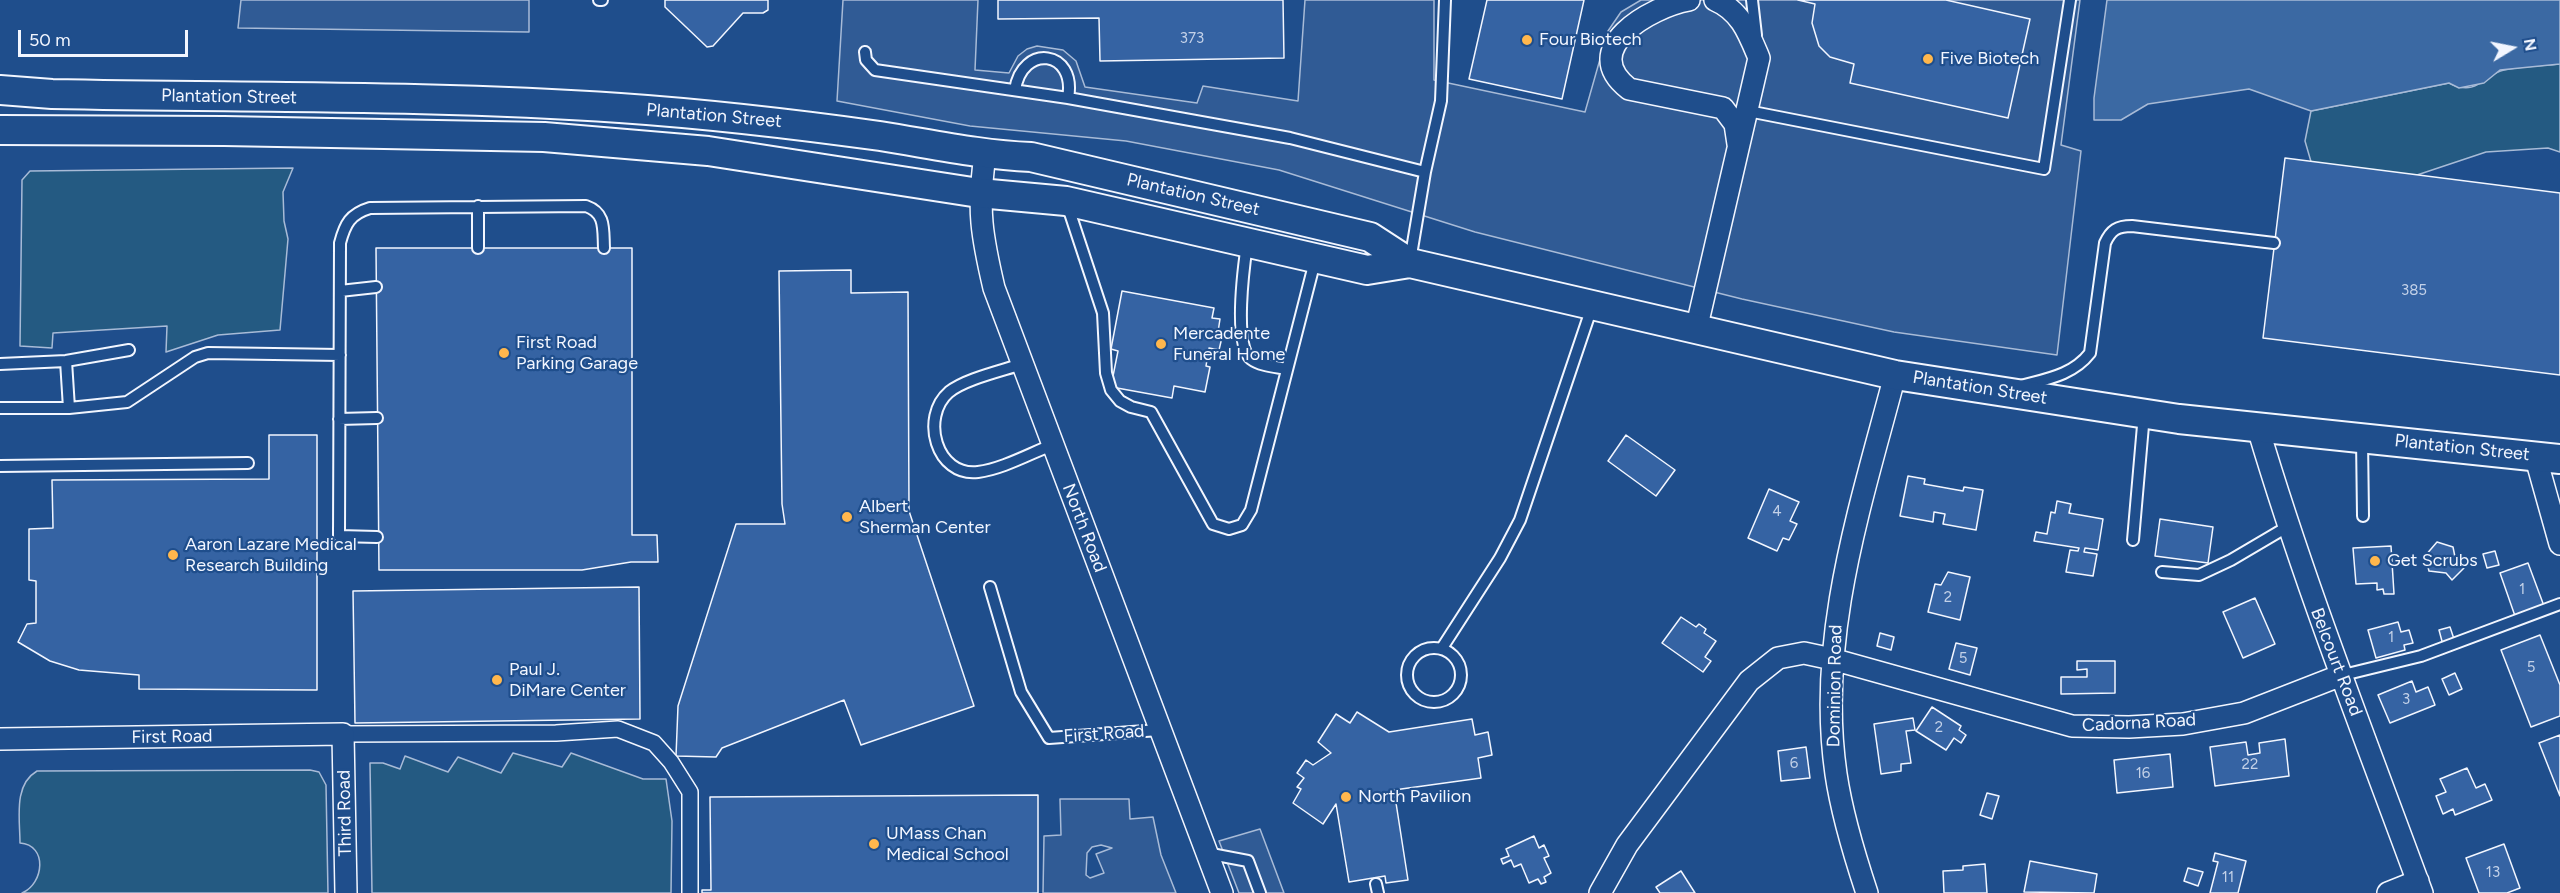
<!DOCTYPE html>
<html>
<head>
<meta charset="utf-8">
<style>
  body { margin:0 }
  #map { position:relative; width:2560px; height:893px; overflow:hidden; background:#1f4e8c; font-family:Figtree,sans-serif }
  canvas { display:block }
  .north { position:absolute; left:2482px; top:18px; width:60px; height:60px; -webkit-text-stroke:4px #1f4e8c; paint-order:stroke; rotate:80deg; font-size:16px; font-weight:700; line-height:24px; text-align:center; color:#f2f6ff }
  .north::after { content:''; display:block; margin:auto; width:21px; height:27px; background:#f2f6ff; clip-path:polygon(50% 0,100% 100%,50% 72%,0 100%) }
  .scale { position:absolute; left:18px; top:30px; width:170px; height:27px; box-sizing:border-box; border:3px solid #f2f6ff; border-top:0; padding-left:8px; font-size:18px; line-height:21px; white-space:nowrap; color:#f2f6ff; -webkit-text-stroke:4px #1f4e8c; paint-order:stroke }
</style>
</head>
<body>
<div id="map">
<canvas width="2560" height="893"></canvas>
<div class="north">N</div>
<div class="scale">50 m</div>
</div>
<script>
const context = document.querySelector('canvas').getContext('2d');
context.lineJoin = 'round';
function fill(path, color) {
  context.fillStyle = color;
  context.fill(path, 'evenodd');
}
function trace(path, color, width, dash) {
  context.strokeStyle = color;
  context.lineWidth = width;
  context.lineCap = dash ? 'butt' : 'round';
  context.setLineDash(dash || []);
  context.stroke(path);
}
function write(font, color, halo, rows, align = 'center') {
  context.font = font + ' Figtree,sans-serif';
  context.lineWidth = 4.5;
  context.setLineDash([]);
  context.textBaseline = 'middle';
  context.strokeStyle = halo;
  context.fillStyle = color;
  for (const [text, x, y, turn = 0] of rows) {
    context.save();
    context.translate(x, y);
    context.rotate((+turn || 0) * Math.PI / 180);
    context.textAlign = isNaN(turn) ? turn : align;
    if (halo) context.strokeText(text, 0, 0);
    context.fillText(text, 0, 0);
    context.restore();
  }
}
const green = new Path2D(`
  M 2560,64 L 2560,152 L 2548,148 L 2486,152 L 2375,189 L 2314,172 L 2305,141 L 2311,111 L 2449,83 C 2478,98 2485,73 2504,70 C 2522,66 2541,66 2560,64 Z
  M 293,168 L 283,192 L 284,221 L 288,239 L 280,330 L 218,335 L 166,352 L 167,326 L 53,333 L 52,348 L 20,346 L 22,180 L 30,171 Z
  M 513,753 L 562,767 L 571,753 L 643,779 L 666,779 L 672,821 L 671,893 L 372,893 L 370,763 L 383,763 L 400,769 L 405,756 L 448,772 L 458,757 L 501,773 Z
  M 310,770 L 319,772 L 326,785 L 328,893 L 22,893 C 44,884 48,845 20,843 C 20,819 13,785 37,771 Z`);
fill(green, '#245a82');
trace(green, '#a8bbd7', 1.5);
const parking = new Path2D(`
  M 241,0 L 529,0 L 529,32 L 238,28 Z
  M 843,0 L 978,0 L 975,70 L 1009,73 L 1018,56 L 1027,49 L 1037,46 L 1063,50 L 1076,61 L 1085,87 L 1197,103 L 1203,86 L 1298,101 L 1305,0 L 1434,0 L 1434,80 L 1585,112 L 1608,31 L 1621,12 L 1641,0 L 2080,0 L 2061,145 L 2081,151 L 2057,355 L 1894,332 L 1742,299 L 1475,232 L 1279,170 L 1126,141 L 970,126 L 837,101 Z
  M 1060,799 L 1129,799 L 1130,819 L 1153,817 L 1161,855 L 1176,893 L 1043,893 L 1044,836 L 1061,835 ZM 1101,845 L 1112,848 L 1096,854 L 1104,873 L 1090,878 L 1086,875 L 1087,853 L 1092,847 Z
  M 1260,829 L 1284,893 L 1239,893 L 1219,841 Z`);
fill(parking, '#305b95');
trace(parking, '#a8bbd7', 1.5);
const water = new Path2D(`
  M 2107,0 L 2560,0 L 2560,64 L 2500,70 L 2484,83 L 2459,88 L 2449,83 L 2311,111 L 2249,89 L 2148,104 L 2121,120 L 2094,120 L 2094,98 Z`);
fill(water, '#3b69a3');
trace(water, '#a8bbd7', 1.5);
const building = new Path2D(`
  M 665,0 L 768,0 L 768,10 L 763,13 L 743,13 L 713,46 L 707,47 L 665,7 Z
  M 998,0 L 1283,0 L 1284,58 L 1100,61 L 1099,18 L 998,19 Z
  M 1487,0 L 1584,0 L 1562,99 L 1469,79 Z
  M 1798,0 L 1946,0 L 2030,19 L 2008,118 L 1850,83 L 1854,64 L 1830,57 L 1819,46 L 1812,23 L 1815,4 Z
  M 2285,158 L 2560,193 L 2560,375 L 2263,338 Z
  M 376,248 L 632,248 L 632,535 L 657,535 L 658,562 L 631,562 L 582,570 L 379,570 Z
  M 851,270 L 851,293 L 908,292 L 909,511 L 974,706 L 861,745 L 844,700 L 722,748 L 716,757 L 676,756 L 678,706 L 736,524 L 785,524 L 782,504 L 779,271 Z
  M 1122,291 L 1214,308 L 1212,318 L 1220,319 L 1218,332 L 1223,333 L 1219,350 L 1209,348 L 1206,366 L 1210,367 L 1205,392 L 1174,386 L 1172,398 L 1117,388 L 1112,381 L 1118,351 L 1111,349 Z
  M 269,435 L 317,435 L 317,690 L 139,689 L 139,675 L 79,670 L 50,661 L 18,642 L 27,624 L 36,623 L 36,581 L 29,580 L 29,529 L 53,528 L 52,480 L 269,479 Z
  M 1626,435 L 1675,470 L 1656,496 L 1608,461 Z
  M 1908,476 L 1925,479 L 1924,484 L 1963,491 L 1964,487 L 1983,490 L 1976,530 L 1943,524 L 1945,514 L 1934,512 L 1933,522 L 1900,516 Z
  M 1769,489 L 1799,502 L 1790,521 L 1797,524 L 1789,540 L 1783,538 L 1777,551 L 1748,538 Z
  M 2057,501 L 2071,504 L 2069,513 L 2103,519 L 2098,550 L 2085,548 L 2084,552 L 2097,554 L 2093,576 L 2066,572 L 2070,550 L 2078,551 L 2079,548 L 2034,541 L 2036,532 L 2047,534 L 2051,512 L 2055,513 Z
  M 2160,519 L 2213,527 L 2208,563 L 2155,556 Z
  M 2437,542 L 2453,547 L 2456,562 L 2464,568 L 2452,580 L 2446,573 L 2429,571 L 2425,556 Z
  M 2391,546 L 2394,594 L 2384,594 L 2383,589 L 2377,590 L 2377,583 L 2356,584 L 2353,548 Z
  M 2495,551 L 2499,565 L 2487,568 L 2483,554 Z
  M 2528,563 L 2544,606 L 2515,616 L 2500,573 Z
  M 1948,572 L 1970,577 L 1960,620 L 1928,612 L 1935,584 L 1941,585 Z
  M 639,587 L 640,719 L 355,723 L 353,591 Z
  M 2255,598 L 2275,644 L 2243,658 L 2223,612 Z
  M 1681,617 L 1696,627 L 1699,624 L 1706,629 L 1704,633 L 1716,641 L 1705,657 L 1711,661 L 1703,672 L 1662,643 Z
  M 2398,622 L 2401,632 L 2409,630 L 2413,643 L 2404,645 L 2405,650 L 2376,658 L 2368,630 Z
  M 2450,627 L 2455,642 L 2443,645 L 2439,630 Z
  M 1880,633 L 1894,637 L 1891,650 L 1877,646 Z
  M 2540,635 L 2560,685 L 2560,716 L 2531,727 L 2501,650 Z
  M 1956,643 L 1977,648 L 1970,675 L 1949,669 Z
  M 2077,661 L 2115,661 L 2115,693 L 2061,694 L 2061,677 L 2087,677 L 2087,669 L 2077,670 Z
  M 2455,673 L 2462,689 L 2449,695 L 2442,679 Z
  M 2412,681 L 2416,692 L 2428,687 L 2435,705 L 2390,723 L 2378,695 Z
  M 1932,707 L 1961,726 L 1959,730 L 1966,735 L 1961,743 L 1954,738 L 1946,750 L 1916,731 Z
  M 1357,712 L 1389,732 L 1472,719 L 1475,735 L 1488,732 L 1492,755 L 1478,758 L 1481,778 L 1394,790 L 1408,880 L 1386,883 L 1385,876 L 1349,882 L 1336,804 L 1323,824 L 1293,803 L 1301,789 L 1297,787 L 1304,778 L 1297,773 L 1306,760 L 1313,765 L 1331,753 L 1318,742 L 1336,714 L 1350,723 Z
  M 1913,718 L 1915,730 L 1906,731 L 1911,763 L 1901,764 L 1901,771 L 1881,774 L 1874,724 Z
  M 2560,735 L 2560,796 L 2539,743 Z
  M 2285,739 L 2289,776 L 2215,786 L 2210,747 L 2246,742 L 2248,755 L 2260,753 L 2259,743 Z
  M 1806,747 L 1810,778 L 1781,781 L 1778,751 Z
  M 2170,754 L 2173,787 L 2117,793 L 2114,760 Z
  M 2467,768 L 2476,788 L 2485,784 L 2492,800 L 2455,815 L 2453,809 L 2443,814 L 2436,796 L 2446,792 L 2440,779 Z
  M 1987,793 L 1999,796 L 1992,819 L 1980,815 Z
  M 1038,795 L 1038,893 L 702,893 L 702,890 L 711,890 L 710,797 Z
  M 1534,836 L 1539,848 L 1544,845 L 1549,856 L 1544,858 L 1551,873 L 1544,877 L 1546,882 L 1541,884 L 1538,879 L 1529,883 L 1521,864 L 1514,867 L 1511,860 L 1503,864 L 1501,859 L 1509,856 L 1506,849 Z
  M 2504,844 L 2520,888 L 2507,893 L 2479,893 L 2466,858 Z
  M 2215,853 L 2246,861 L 2238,893 L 2210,893 L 2218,862 L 2213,861 Z
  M 2030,861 L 2097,874 L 2094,893 L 2024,892 Z
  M 1985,864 L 1987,893 L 1944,893 L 1943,871 L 1963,870 L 1963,866 Z
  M 2188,868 L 2203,872 L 2198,886 L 2184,881 Z
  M 1681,871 L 1695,893 L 1660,893 L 1656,887 Z`);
fill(building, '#3563a3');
trace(building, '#f2f6ff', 1.5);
const service = new Path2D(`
  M 599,0 L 602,0
  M 1752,0 L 1756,35
  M 865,52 L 866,60 L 875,70 L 1068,98 L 1290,138 L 1425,172 L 1410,261
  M 1015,90 C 1022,43 1077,50 1068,98
  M 1748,111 L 2044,169 L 2070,0
  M 1425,172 L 1441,101 L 1445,0
  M 1067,204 L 1103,313 L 1106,373 L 1111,390 L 1120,401 L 1131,407 L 1151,412 L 1213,524 L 1229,529 L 1242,525 L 1251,510 L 1315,261
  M 1247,244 C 1244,265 1233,345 1251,359 C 1260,366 1277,367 1287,369
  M 478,248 L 478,206
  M 340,291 L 376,287
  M 66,361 L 69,408
  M 0,364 L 66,361 L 129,350
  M 1022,364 C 1001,371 965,379 949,392 C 920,417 936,477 978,472 C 1002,469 1029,454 1052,445
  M 2021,386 C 2047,379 2073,375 2090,353 L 2105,243 C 2111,230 2117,226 2132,226 L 2274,243
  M 0,408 L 69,408 L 127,402 L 195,357 L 208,353 L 340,355
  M 339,419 L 377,418
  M 2362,439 L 2363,516
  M 0,466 L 248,463
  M 377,537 L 339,536 L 340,243 C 345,224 350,214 370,208 L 586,206 C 606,213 603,229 604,248
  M 2133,540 L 2144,414
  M 2162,572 L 2199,575 L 2231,560 L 2287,527
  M 990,587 L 1021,692 L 1049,738 L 1159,730
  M1407 675a27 27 0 1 1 54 0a27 27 0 1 1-54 0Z
  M 1442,648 L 1500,558 L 1520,520 L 1592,307
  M 2339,676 L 2421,656 L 2560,604
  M 1206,853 L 1248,861 L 1260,893
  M 1376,884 L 1378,893`);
const pedestrian = new Path2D(`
  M 343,734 L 556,733 L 618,729 L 654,743 L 671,762 L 690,792 L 690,893`);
const minor = new Path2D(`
  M 1689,0 C 1650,7 1577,49 1629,89 L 1723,108 L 1735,124 L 1738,144
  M 985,156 C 977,209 982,237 994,288 L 1222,893
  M 1696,330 L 1759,58 C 1749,34 1741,11 1715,0
  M 2258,428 C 2305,586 2365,738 2422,893
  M 2535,455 L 2560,544
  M 0,739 L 343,734 L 346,893
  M 1600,893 L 1627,845 L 1749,681 L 1778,658 L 1804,653 L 1832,659 L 2072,726 L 2129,727 L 2183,724 L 2244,713 L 2339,676
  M 1867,893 C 1854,854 1842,815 1836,774 C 1816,637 1861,505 1895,375
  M 2388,893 L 2418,881`);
const secondary = new Path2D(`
  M 0,90 L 52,94 C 241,98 431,95 620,108 C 707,114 793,124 880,136 C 931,144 980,155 1031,157 L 1370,237 L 1410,263 L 1895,375 L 2179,419 L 2560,459
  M 0,130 L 224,131 L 544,137 L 708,151 L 979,193 L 1066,201 L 1367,270 L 1410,263`);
trace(service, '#f2f6ff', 14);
trace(pedestrian, '#f2f6ff', 18);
trace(minor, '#f2f6ff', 24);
trace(secondary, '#f2f6ff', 32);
trace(service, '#1f4e8c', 10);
trace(pedestrian, '#1f4e8c', 15);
trace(minor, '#1f4e8c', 21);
trace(secondary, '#1f4e8c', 28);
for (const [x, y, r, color] of [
  [1527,40,6,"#ffb74d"],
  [1928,59,6,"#ffb74d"],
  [1161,344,6,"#ffb74d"],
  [504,353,6,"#ffb74d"],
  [847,517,6,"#ffb74d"],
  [173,555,6,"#ffb74d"],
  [2375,561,6,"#ffb74d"],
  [497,680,6,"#ffb74d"],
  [1346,797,6,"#ffb74d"],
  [874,844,6,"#ffb74d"]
]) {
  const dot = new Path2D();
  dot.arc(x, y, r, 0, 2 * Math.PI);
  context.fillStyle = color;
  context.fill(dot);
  trace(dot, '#1f4e8c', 2);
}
write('15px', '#c3d1e8', null, [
  ["373",1192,39],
  ["385",2414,291],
  ["4",1777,512],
  ["1",2522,590],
  ["2",1948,598],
  ["1",2391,638],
  ["5",1963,659],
  ["5",2531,668],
  ["3",2406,700],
  ["2",1939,728],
  ["6",1794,764],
  ["22",2250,765],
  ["16",2143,774],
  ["13",2493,873],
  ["11",2228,878]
]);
write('18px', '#f2f6ff', '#1f4e8c', [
  ["Four Biotech",1539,40],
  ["Five Biotech",1940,59],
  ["Mercadente",1173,334],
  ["Funeral Home",1173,355],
  ["First Road",516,343],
  ["Parking Garage",516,364],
  ["Albert",859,507],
  ["Sherman Center",859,528],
  ["Aaron Lazare Medical",185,545],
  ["Research Building",185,566],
  ["Get Scrubs",2387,561],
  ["Paul J.",509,670],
  ["DiMare Center",509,691],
  ["North Pavilion",1358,797],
  ["UMass Chan",886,834],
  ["Medical School",886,855]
], 'left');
write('18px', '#f2f6ff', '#1f4e8c', [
  ["Plantation Street",229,97,1],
  ["Plantation Street",714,116,5],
  ["Plantation Street",1193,195,13],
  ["Plantation Street",1980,388,9],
  ["Plantation Street",2462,448,6],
  ["North Road",1084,528,69],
  ["Belcourt Road",2336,662,69],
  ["Dominion Road",1835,686,-89],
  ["Cadorna Road",2139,723,-3],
  ["First Road",1104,734,-4],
  ["First Road",172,737,-1],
  ["Third Road",345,813,-91]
]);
</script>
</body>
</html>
